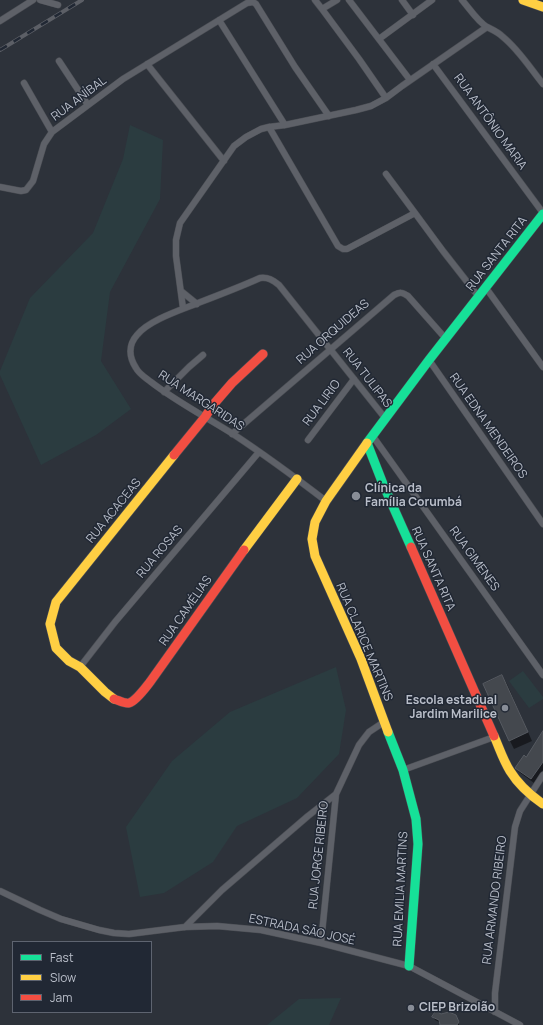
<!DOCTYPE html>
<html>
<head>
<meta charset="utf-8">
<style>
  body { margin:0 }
  #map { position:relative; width:543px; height:1025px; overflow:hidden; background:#2d323a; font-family:Manrope,sans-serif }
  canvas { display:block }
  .legend { position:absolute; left:12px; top:941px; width:140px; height:72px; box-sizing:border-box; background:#212834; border:1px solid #5e6470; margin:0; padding:5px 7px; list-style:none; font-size:12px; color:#b9bec9 }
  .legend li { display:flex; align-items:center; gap:8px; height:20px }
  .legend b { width:20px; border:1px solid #5e6470 }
</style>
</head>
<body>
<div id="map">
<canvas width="543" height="1025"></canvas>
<ul class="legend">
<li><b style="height:5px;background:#16e098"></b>Fast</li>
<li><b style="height:5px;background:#ffcf43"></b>Slow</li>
<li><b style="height:5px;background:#f24e42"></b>Jam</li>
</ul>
</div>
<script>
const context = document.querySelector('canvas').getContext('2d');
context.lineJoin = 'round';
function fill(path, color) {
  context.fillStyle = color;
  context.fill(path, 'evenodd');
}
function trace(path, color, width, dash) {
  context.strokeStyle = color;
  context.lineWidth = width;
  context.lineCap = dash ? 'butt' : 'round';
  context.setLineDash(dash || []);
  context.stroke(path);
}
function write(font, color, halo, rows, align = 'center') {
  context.font = font + ' Manrope,sans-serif';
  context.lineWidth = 3;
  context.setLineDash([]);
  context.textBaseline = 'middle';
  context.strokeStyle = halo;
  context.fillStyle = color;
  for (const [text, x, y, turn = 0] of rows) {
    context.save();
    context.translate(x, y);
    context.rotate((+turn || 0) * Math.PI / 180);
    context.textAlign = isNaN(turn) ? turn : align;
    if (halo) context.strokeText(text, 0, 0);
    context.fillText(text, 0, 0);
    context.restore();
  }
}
fill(new Path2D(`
  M 130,125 L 163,140 L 160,199 L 110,292 L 101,361 L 131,409 L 96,435 L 41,465 L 0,375 L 0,371 L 30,298 L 93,233 L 123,159 Z
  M 336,667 L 346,710 L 339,754 L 297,798 L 237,826 L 213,862 L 164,893 L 140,897 L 126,827 L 172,761 L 230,712 Z
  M 523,671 L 543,697 L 543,699 L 529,708 L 509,681 Z
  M 341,998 L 329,1025 L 267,1025 L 299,999 Z`), '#2b3c40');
fill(new Path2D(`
  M 502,676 L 507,684 L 532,741 L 514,749 L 510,741 Z
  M 543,738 L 543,770 L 534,783 L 519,772 L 516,768 L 526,758 Z
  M 433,1017 L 458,1020 L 459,1025 L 441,1025 L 441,1023 L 435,1020 Z`), '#0007');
const building = new Path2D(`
  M 502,675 L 528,732 L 509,741 L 483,684 Z
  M 543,731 L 543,762 L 531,779 L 515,768 L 524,755 L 526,757 Z
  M 436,1011 L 441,1014 L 449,1012 L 456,1015 L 459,1022 L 457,1025 L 440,1025 L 439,1020 L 432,1017 Z`);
fill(building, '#44484e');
trace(building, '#565a61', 1);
const street = new Path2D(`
  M 40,0 L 58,5
  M 315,0 L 322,9 L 359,59 L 386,98
  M 349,0 L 410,80
  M 402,0 L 413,15
  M 462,0 C 469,8 478,22 487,27 C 493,30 498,32 503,37 C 519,50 530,68 543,84
  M 322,9 L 337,0
  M 219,20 L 285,125
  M 0,21 L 33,0
  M 379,39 L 432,0
  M 59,61 L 88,105
  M 147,64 L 224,161
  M 433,64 L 543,213
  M 24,83 L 52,132
  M 269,127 L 338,246 L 343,249 L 347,249 L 415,213 L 443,251 L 479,297
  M 386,174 L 415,213
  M 0,187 L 21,191 L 26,190 L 33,181 L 44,144 L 52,132 L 123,79 L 247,3 L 253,2 L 256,4 L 295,67 L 329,116
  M 486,288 L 543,367
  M 181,291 L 197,304
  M 183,308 L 176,256 L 176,240 L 180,223 L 234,146 L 246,137 L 261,129 L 269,127 L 285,125 L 356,110 L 371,106 L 386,98 L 402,86 L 487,27
  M 429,360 L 543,524
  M 164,392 L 189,367 L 203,355
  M 232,434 L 394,295 C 400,292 402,292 408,296 L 446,339
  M 372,435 L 543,675
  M 308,440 L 354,379
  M 326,501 C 296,478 265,455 233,434 C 206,417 177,402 151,382 C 146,378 139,374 136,368 C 129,357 128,345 137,335 C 149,320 181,310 198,303 C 219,295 240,287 260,278 C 268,277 273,280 279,285 L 385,418
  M 80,667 L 115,622 L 259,452
  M 403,770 L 494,737
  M 0,891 L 40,910 L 61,919 L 99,930 L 114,933 L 129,934 L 185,927 L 217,926 L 261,930 L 321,943 L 409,966 L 520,1025
  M 185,927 L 222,890 L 308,816 L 336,794 L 359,745 L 369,732 L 384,722
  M 321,943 L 336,794
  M 495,1012 L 495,993 L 515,827 L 520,811 L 543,775`);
const fast = new Path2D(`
  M 411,547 L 383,484 L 367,443 L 429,360 L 543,214
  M 388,732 L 403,770 L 416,819 L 418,844 L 409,966`);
const slow = new Path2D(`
  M 523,0 L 543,7
  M 367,443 L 326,501 L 315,522 L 312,539 L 315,556 L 361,659 L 388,732
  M 244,550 L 297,479
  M 114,699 L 105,692 L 80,667 L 69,661 L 56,648 L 50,624 L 56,602 L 174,455
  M 494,736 C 499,747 503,760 510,771 C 518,784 530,795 543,804`);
const jam = new Path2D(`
  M 174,455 L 205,417 L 213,405 L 232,383 L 263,354
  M 411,547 L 494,736
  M 114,699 C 118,700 125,704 129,703 C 136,701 146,687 150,682 L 244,550`);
trace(street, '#4b4e54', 7);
trace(fast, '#4b4e54', 10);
trace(slow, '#4b4e54', 10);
trace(jam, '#4b4e54', 10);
trace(street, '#5e6168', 6);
trace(fast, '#16e098', 9);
trace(slow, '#ffcf43', 9);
trace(jam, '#f24e42', 9);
const rail = new Path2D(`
  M 0,50 L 82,0`);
trace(rail, '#5c5f66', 4);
trace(rail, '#212834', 2.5, [8]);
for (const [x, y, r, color] of [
  [356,496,5,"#888d97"],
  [505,708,4,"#888d97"],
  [411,1008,4,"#888d97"]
]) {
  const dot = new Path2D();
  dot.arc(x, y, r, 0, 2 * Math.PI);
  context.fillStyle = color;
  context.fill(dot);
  trace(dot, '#212834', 1.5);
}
write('12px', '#b9bec9', '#212834', [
  ["RUA ANÍBAL",79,99,-37],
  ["RUA ANTÔNIO MARIA",490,122,54],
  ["RUA SANTA RITA",497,254,-52],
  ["RUA ORQUIDEAS",333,332,-41],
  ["RUA TULIPAS",367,378,52],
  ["RUA MARGARIDAS",201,401,33],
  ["RUA LIRIO",322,403,-53],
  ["RUA EDNA MENDEIROS",488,426,55],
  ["RUA ACACEAS",114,511,-51],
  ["RUA ROSAS",160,552,-50],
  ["RUA GIMENES",474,559,54],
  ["RUA SANTA RITA",433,569,66],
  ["RUA CAMÉLIAS",186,611,-55],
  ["RUA CLARICE MARTINS",364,642,67],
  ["RUA JORGE RIBEIRO",319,855,-84],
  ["RUA EMILIA MARTINS",401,889,-87],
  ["RUA ARMANDO RIBEIRO",495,900,-83],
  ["ESTRADA SÃO JOSÉ",302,930,12]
]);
write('bold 12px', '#b9bec9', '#212834', [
  ["Clínica da",365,489],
  ["Família Corumbá",365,503],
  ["Escola estadual",497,701,"right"],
  ["Jardim Marilice",497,715,"right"],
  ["CIEP Brizolão",419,1008]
], 'left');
</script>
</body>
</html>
